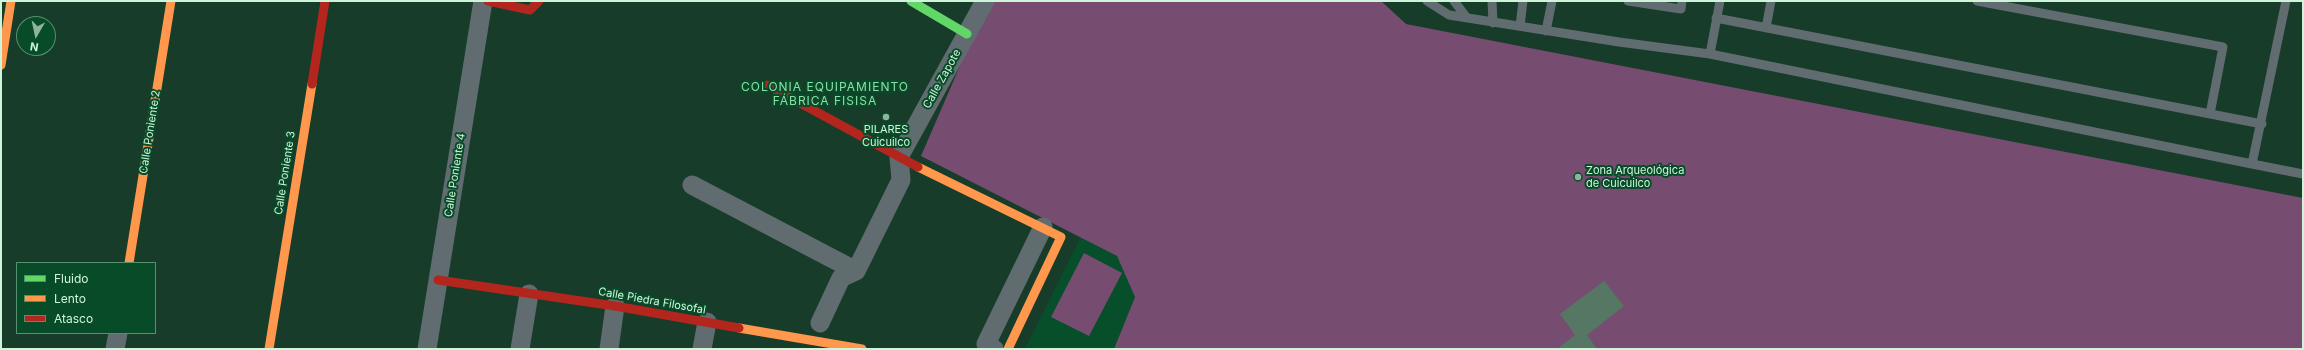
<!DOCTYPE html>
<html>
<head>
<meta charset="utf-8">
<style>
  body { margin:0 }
  #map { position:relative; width:2304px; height:350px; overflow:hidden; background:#173c29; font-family:Inter,sans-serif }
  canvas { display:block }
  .frame { position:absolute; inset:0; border:2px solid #cef5d9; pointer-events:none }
  .legend { position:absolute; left:16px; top:262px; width:140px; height:72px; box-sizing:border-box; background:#084b29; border:1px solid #578f6f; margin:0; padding:5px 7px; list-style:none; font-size:12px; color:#cef5d9 }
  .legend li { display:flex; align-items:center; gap:8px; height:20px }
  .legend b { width:20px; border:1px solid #578f6f }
  .north { position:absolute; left:16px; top:16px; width:40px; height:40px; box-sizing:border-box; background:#084b29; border:1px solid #578f6f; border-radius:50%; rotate:189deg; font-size:11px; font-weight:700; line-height:16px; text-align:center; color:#cef5d9 }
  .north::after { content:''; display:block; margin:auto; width:14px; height:18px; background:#8eb49b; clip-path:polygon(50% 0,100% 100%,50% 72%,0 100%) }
</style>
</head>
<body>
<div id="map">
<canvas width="2304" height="350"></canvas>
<div class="frame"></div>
<ul class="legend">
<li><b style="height:5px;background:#63d668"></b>Fluido</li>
<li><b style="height:5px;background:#ff974d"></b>Lento</li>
<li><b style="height:5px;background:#b3261e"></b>Atasco</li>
</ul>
<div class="north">N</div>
</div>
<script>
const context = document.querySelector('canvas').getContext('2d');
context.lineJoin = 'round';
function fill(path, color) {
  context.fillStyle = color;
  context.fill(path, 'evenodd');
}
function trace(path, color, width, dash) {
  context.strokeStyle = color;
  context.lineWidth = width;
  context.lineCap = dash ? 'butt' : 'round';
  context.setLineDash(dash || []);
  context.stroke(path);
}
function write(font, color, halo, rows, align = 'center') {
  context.font = font + ' Inter,sans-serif';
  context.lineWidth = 4;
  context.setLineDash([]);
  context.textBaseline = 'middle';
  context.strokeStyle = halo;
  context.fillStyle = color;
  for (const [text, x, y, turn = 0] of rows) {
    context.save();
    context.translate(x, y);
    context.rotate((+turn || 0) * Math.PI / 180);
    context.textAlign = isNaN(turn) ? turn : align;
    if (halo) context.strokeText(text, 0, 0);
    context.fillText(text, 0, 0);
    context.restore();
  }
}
fill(new Path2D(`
  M 1081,237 L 1117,256 L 1135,297 L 1114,349 L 1025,349 Z`), '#074f2b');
fill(new Path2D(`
  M 993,1 L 1381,1 L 1406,24 L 2303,198 L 2303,349 L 1114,349 L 1135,297 L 1117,256 L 921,156 L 972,38 Z
  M 1084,253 L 1122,273 L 1089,336 L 1051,317 Z`), '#764d70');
fill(new Path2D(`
  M 1604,281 L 1624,306 L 1587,335 L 1597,349 L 1557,349 L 1575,335 L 1560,314 Z`), '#557763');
trace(new Path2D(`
  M 1427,1 L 1449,15 L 1619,42 L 1710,54 L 2252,164 L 2286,1
  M 1454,1 L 1467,18
  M 1492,1 L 1493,23
  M 1628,1 L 1681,9 L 1682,1
  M 1977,1 L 2223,47 L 2210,114
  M 1716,18 L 2262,124
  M 1520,26 L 1523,1
  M 1766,28 L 1771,1
  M 1546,31 L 1552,1
  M 1710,54 L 1720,1
  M 2252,164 L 2303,174`), '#606c70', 9);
trace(new Path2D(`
  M 692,185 L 856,271
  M 820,323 L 841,278 L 856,271 L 901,180 L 899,157 L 985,1
  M 115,349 L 118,333
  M 427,349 L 483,1
  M 520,349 L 529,294
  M 609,349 L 615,306
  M 702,349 L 707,322
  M 994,349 L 986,344 L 1043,227`), '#606c70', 19);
trace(new Path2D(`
  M 911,1 L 967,34`), '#63d668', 9);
trace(new Path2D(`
  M 1,65 L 11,1
  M 918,167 L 1061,237 L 1008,349
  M 129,263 L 171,1
  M 739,328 L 862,349
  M 269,349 L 312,84`), '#ff974d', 9);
trace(new Path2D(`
  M 488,1 L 530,10 L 539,1
  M 312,84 L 325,1
  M 767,85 L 918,167
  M 438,280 L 615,306 L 739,328`), '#b3261e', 9);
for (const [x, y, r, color] of [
  [886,117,4,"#8eb49b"],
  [1578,177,4,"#8eb49b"]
]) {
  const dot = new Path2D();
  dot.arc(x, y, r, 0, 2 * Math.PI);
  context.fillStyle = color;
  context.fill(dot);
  trace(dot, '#084b29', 1.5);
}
write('11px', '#cef5d9', '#084b29', [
  ["Calle Zapote",942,79,-61],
  ["Calle Poniente 2",150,132,-81],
  ["Calle Poniente 3",285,173,-81],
  ["Calle Poniente 4",455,175,-81],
  ["Calle Piedra Filosofal",652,301,10]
]);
write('11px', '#cef5d9', '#084b29', [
  ["PILARES",886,130],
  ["Cuicuilco",886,143],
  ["Zona Arqueológica",1586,171,"left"],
  ["de Cuicuilco",1586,184,"left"]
]);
context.letterSpacing = '1px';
write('12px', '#8edda8', '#084b29', [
  ["COLONIA EQUIPAMIENTO",825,87],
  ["FÁBRICA FISISA",825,101]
]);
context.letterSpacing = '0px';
</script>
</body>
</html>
